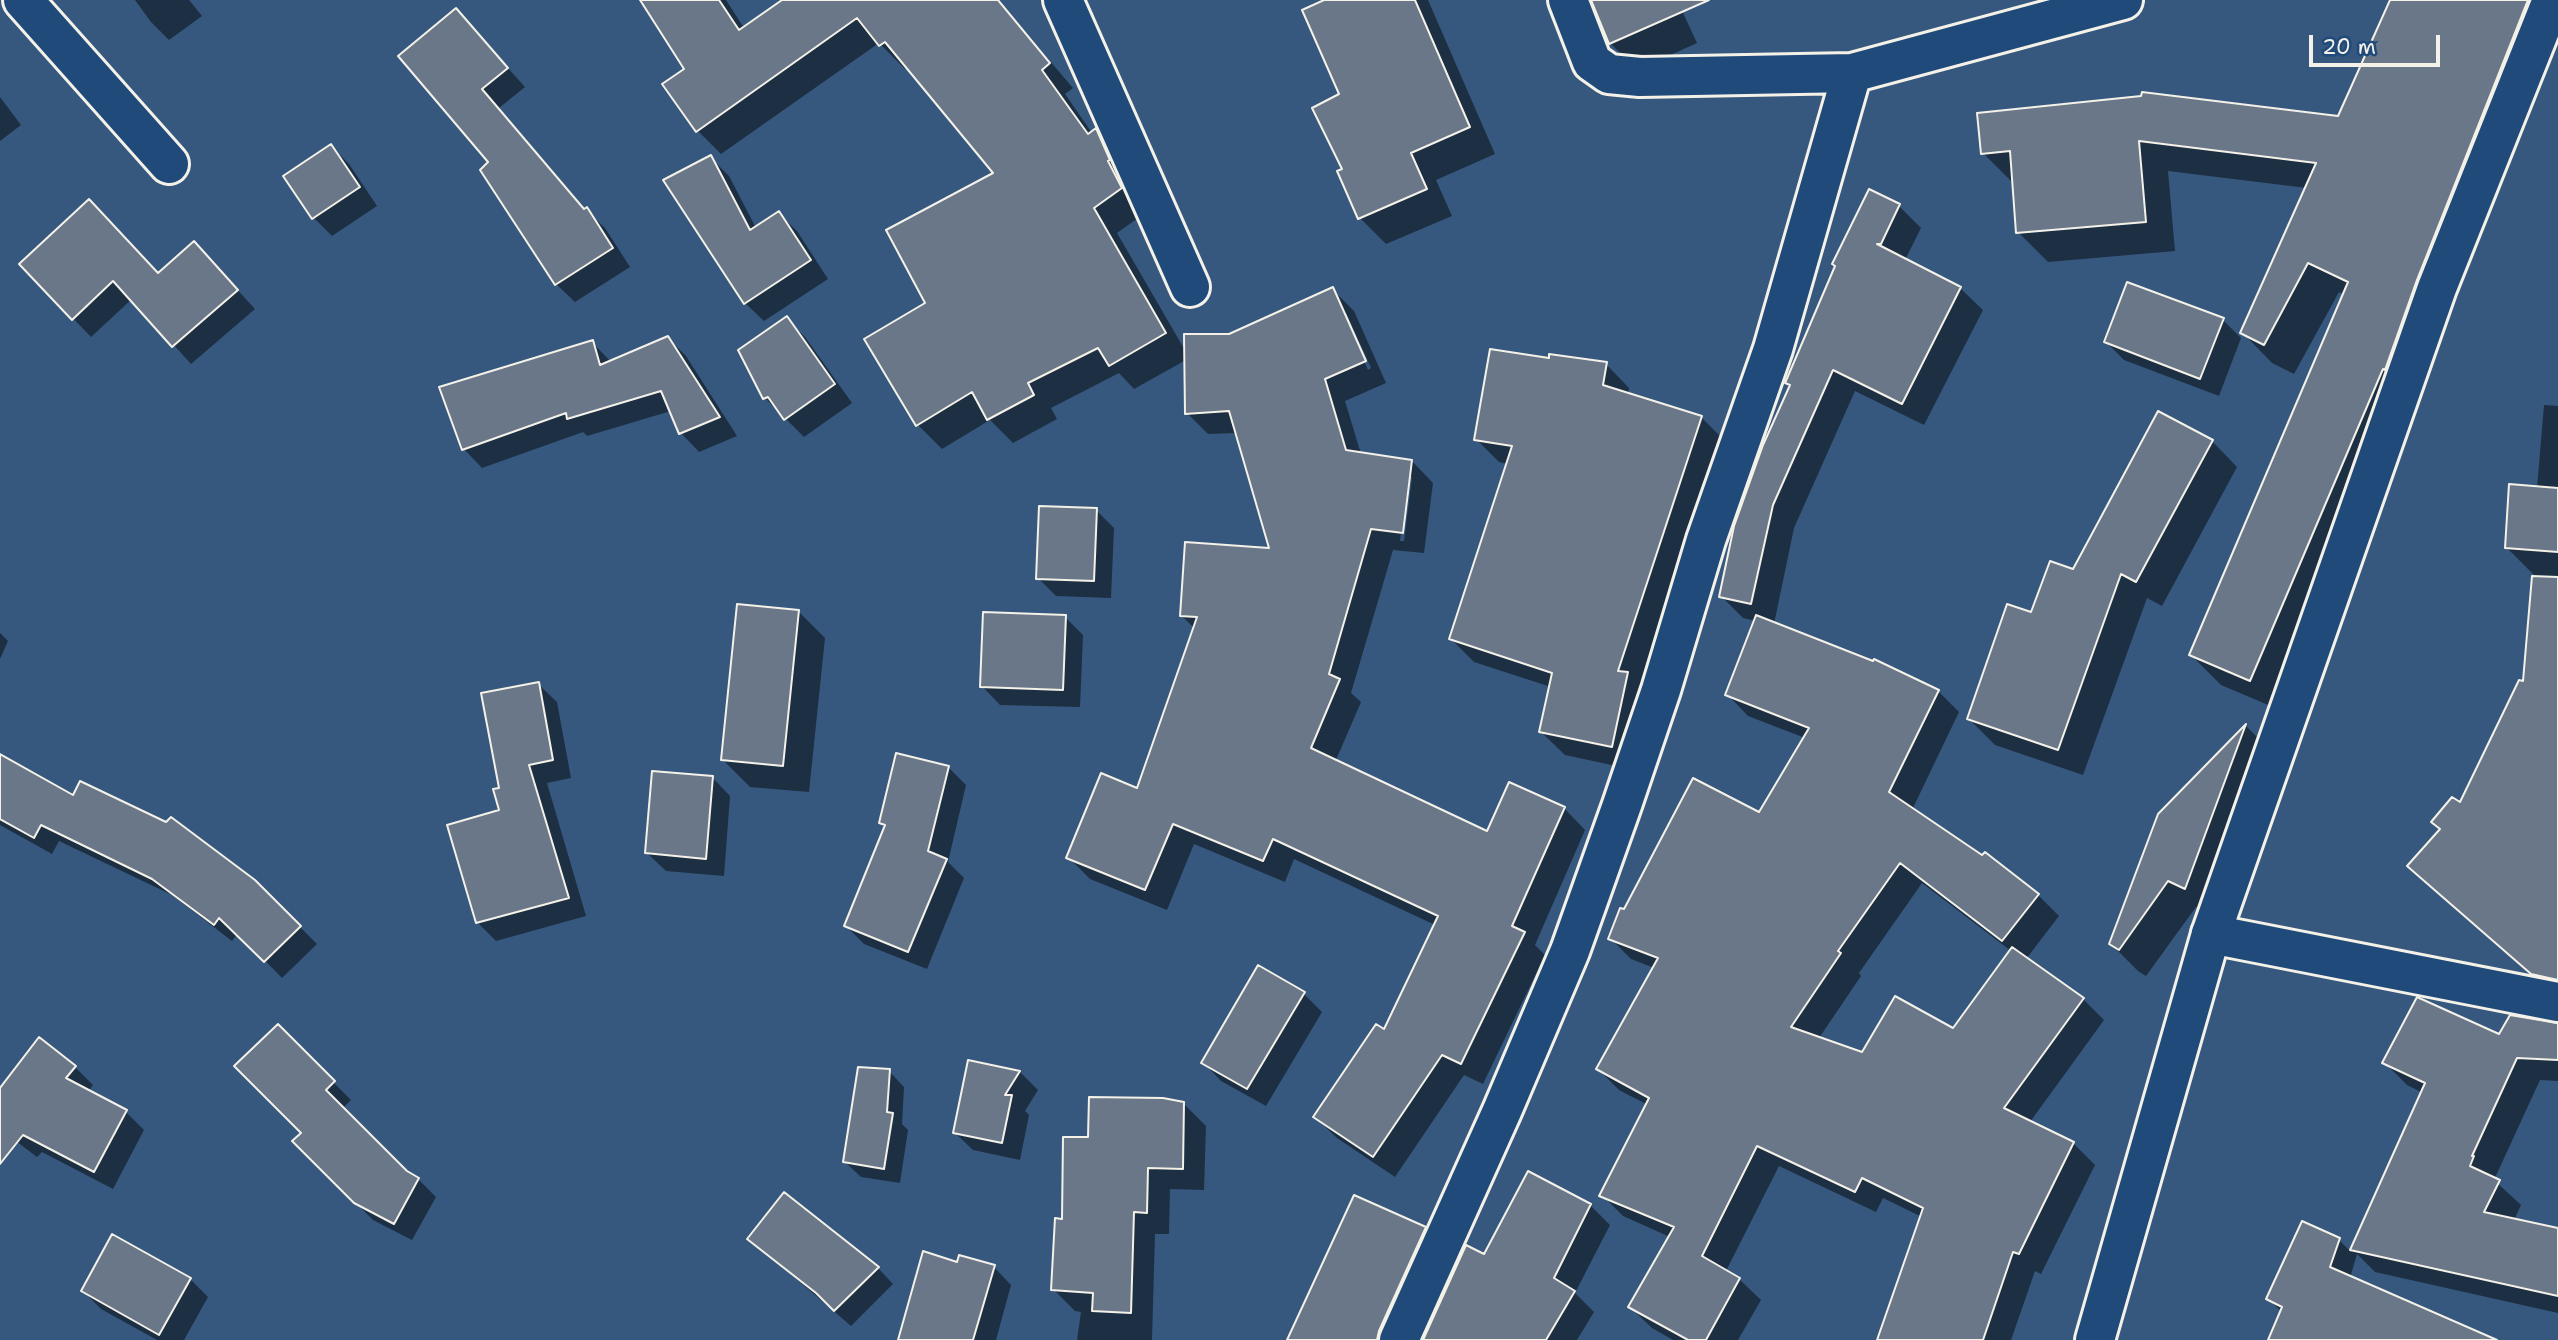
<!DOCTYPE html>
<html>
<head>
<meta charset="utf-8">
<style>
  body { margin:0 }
  #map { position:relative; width:2558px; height:1340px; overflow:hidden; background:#36587e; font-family:"Shantell Sans",sans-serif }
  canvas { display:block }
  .scale { position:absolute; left:2309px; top:35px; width:131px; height:32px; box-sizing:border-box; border:4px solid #f4f1e8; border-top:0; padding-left:9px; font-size:21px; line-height:24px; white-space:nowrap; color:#f4f1e8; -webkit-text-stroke:5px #1f4a7a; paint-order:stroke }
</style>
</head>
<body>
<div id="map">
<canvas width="2558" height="1340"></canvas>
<div class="scale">20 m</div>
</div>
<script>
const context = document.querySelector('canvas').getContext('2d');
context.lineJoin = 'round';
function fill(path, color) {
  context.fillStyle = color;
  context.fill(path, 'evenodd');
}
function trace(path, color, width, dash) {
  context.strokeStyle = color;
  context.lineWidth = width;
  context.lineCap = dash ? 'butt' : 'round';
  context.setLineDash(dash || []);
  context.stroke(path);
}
fill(new Path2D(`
  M 135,0 L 189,0 L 202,16 L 169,40 L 151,22 Z
  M 642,0 L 726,0 L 744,28 L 785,0 L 998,0 L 1073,88 L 1065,94 L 1092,133 L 1095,130 L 1119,154 L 1145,213 L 1117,233 L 1186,352 L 1229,336 L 1332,289 L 1354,311 L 1386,383 L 1345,401 L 1361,454 L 1412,461 L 1433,483 L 1424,553 L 1393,550 L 1351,693 L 1361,702 L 1336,760 L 1488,833 L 1564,808 L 1585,830 L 1535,945 L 1545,955 L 1483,1084 L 1464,1075 L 1395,1177 L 1337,1138 L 1315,1117 L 1384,1032 L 1435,925 L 1294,859 L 1285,882 L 1194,844 L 1167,910 L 1090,879 L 1068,857 L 1138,790 L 1195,629 L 1182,616 L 1272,549 L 1237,433 L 1208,434 L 1187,413 L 1186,360 L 1134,389 L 1119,373 L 1051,408 L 1057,419 L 1013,443 L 990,420 L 942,449 L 918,425 L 927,303 L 996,174 L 908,67 L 905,69 L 879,43 L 721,154 L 697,130 L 686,69 ZM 1342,313 L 1346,313 L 1371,368 L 1368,370 ZM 1408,477 L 1412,477 L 1404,541 L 1400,541 Z
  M 1328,0 L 1428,0 L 1495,154 L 1436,180 L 1452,216 L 1386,244 L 1360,218 L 1345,170 L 1341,95 Z
  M 1593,0 L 1677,0 L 1697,43 L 1637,70 L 1610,43 Z
  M 2392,0 L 2558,0 L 2280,710 L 2221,685 L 2191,655 L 2344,295 L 2339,292 L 2294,374 L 2272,363 L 2242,332 L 2307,188 L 2168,171 L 2175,251 L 2048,262 L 2018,232 L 2013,183 L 1983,153 L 2339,118 Z
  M 456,10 L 525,87 L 499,108 L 586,210 L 605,228 L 630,267 L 575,302 L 556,284 L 491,163 Z
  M 0,97 L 21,125 L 0,141 Z
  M 331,146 L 349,164 L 377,206 L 332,236 L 314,218 Z
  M 711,158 L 729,176 L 756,228 L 778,213 L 797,231 L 828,279 L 764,321 L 745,303 Z
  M 1899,206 L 1921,228 L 1905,260 L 1960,288 L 1983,310 L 1924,425 L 1855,391 L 1794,528 L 1774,624 L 1938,691 L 1959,712 L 1912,810 L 2038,895 L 2059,916 L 2026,959 L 2083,999 L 2104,1020 L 2030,1122 L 2073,1143 L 2095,1165 L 2041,1274 L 2035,1271 L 2011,1340 L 1878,1340 L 1922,1217 L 1883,1198 L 1876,1212 L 1779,1166 L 1726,1271 L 1739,1279 L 1761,1300 L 1738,1340 L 1673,1340 L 1652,1328 L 1630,1307 L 1670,1237 L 1623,1216 L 1602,1195 L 1648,1105 L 1619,1090 L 1598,1069 L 1654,968 L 1631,959 L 1610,938 L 1625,911 L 1760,814 L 1805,738 L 1748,716 L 1727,694 L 1756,621 L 1743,618 L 1721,596 L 1791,386 L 1787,382 ZM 1922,883 L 2011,951 L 1953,1031 L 1863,1054 L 1819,1038 L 1861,976 L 1859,973 Z
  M 212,262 L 255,309 L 191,364 L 132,299 L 91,337 L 21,264 L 158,274 Z
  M 786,318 L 805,337 L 852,403 L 804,437 L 765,398 Z
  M 2223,320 L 2241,338 L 2219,396 L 2124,360 L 2106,342 Z
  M 668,338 L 686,356 L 737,436 L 699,452 L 681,433 L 671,411 L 587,436 L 583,432 L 482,468 L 464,449 L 592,342 L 611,362 Z
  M 1550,360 L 1606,364 L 1629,388 L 1628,394 L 1701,417 L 1725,441 L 1635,770 L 1565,755 L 1541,732 L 1551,687 L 1474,662 L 1451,639 L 1508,464 L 1499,462 L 1476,439 Z
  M 2544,405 L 2558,406 L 2558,999 L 2436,892 L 2409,866 L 2441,830 L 2433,822 L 2461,805 L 2525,683 L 2534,575 L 2506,547 L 2537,488 Z
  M 2212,441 L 2237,467 L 2162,606 L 2147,598 L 2083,775 L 1995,745 L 1969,719 L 2032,615 L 2073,571 Z
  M 1096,510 L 1114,528 L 1111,598 L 1056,596 L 1038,578 Z
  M 798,611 L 825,638 L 809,792 L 750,787 L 723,760 Z
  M 1065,617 L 1083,635 L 1080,707 L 1000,705 L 982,686 Z
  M 0,633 L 8,641 L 0,659 Z
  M 538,684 L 557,702 L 571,778 L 547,783 L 586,916 L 496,941 L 478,923 L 501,811 L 501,789 Z
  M 2246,726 L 2272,752 L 2212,915 L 2196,907 L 2146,976 L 2138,971 L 2111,944 L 2160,815 Z
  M 0,756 L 74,797 L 254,881 L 317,944 L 282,978 L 238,933 L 232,941 L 172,895 L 59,841 L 52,854 L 0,825 Z
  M 948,767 L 966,785 L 948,862 L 964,878 L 927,969 L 864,944 L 846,926 L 886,828 L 881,823 Z
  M 712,777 L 730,796 L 724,876 L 666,871 L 647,853 Z
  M 1303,993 L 1322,1012 L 1266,1106 L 1221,1081 L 1203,1062 Z
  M 2558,1025 L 2558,1081 L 2540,1080 L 2494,1180 L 2521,1205 L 2514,1220 L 2558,1230 L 2558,1313 L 2375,1272 L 2357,1254 L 2350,1278 L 2490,1340 L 2270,1340 L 2282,1312 L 2268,1299 L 2339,1240 L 2351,1252 L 2423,1093 L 2407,1085 L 2384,1062 Z
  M 277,1026 L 351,1100 L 342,1109 L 406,1173 L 418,1179 L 436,1197 L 412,1240 L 373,1220 L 294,1141 L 303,1133 Z
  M 969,1063 L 1020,1072 L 1038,1090 L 1025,1111 L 1029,1115 L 1020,1160 L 973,1150 L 954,1132 Z
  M 75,1067 L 93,1085 L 88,1092 L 126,1112 L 144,1130 L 113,1189 L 42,1152 L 37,1157 L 0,1129 L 0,1091 Z
  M 889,1071 L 904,1087 L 902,1124 L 908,1130 L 900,1183 L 861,1177 L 845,1162 Z
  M 1183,1103 L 1206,1126 L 1204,1190 L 1170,1189 L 1169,1234 L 1155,1234 L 1152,1340 L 1077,1340 L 1081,1312 L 1075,1311 L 1053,1289 L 1064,1221 L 1090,1139 Z
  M 785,1194 L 878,1268 L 893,1284 L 851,1326 L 749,1238 Z
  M 1590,1205 L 1610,1225 L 1575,1293 L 1594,1312 L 1577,1340 L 1425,1340 L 1485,1256 Z
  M 1425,1229 L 1444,1248 L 1403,1340 L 1290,1340 Z
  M 958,1264 L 994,1267 L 1011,1285 L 996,1340 L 903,1340 Z
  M 190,1279 L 208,1297 L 184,1340 L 157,1340 L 101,1309 L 83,1291 Z`), '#0007');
const building = new Path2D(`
  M 640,0 L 719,0 L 739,30 L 782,0 L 998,0 L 1050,63 L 1042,70 L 1088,134 L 1096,128 L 1110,160 L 1108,161 L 1122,188 L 1094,208 L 1166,333 L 1109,366 L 1098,348 L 1028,383 L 1034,395 L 987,420 L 972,392 L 916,426 L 864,339 L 925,303 L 886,230 L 993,173 L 885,42 L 879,46 L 857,18 L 696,132 L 662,84 L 684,69 Z
  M 1324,0 L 1415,0 L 1470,127 L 1411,153 L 1427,189 L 1358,219 L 1337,171 L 1342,169 L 1312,108 L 1339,94 L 1302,10 Z
  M 1591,0 L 1709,0 L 1609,44 Z
  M 2390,0 L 2528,0 L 2417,280 L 2385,370 L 2383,369 L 2250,681 L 2189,655 L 2348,282 L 2308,263 L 2264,345 L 2240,333 L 2316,163 L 2139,141 L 2146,222 L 2016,233 L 2010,151 L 1981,154 L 1977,113 L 2141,96 L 2142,92 L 2338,116 Z
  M 456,8 L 508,68 L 482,89 L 584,209 L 587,207 L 613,248 L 555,285 L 480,170 L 488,162 L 398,56 Z
  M 331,144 L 360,187 L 312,219 L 283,176 Z
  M 711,155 L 750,230 L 779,211 L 811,260 L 744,304 L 663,180 Z
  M 1869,189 L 1900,204 L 1881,244 L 1877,244 L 1961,287 L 1902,404 L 1833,370 L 1773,505 L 1751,604 L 1719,597 L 1734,526 L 1763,445 L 1790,385 L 1785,383 L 1835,266 L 1832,264 Z
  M 89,199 L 158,273 L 194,241 L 238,290 L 172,347 L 113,281 L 72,320 L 19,264 Z
  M 2127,282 L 2224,318 L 2200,379 L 2104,342 Z
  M 1333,287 L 1366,361 L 1325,379 L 1346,450 L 1412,460 L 1403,533 L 1371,529 L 1329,674 L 1340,679 L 1311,748 L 1487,831 L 1509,782 L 1565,807 L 1512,926 L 1525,932 L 1461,1064 L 1442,1055 L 1373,1157 L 1313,1117 L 1376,1024 L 1384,1029 L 1438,916 L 1273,839 L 1263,861 L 1173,824 L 1145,890 L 1066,858 L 1101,773 L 1137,788 L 1197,617 L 1180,616 L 1185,542 L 1269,548 L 1229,411 L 1185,414 L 1184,334 L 1229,334 Z
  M 787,316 L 835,384 L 784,420 L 768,397 L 763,399 L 738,350 Z
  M 668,336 L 720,417 L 679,434 L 661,391 L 567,419 L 566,413 L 462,450 L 439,387 L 593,340 L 600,365 Z
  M 1490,349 L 1549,358 L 1549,354 L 1607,362 L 1603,385 L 1702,416 L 1618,671 L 1628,672 L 1612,747 L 1539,732 L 1552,673 L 1449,639 L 1512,446 L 1474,440 Z
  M 2158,411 L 2213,440 L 2136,582 L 2121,574 L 2058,750 L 1967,719 L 2007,604 L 2031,612 L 2050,561 L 2073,569 Z
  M 2509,484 L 2558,488 L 2558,552 L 2505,548 Z
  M 1039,506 L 1097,508 L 1094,581 L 1036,579 Z
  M 2532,576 L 2558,577 L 2558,980 L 2531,974 L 2407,866 L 2440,829 L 2431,822 L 2452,797 L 2460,802 L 2519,680 L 2523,681 Z
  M 737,604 L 799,610 L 783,766 L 721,760 Z
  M 983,612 L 1066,615 L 1063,690 L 980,687 Z
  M 1756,615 L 1873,661 L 1874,659 L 1939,690 L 1889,792 L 1982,855 L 1985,852 L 2039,894 L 2002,941 L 1900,863 L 1838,951 L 1841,953 L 1791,1027 L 1862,1052 L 1895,996 L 1953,1028 L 2012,947 L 2084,998 L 2004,1108 L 2074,1142 L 2019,1254 L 2013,1252 L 1983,1340 L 1877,1340 L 1923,1208 L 1862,1178 L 1855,1192 L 1757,1146 L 1702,1256 L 1740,1278 L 1706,1340 L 1688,1340 L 1628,1307 L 1674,1227 L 1599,1196 L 1649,1098 L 1596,1069 L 1658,958 L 1608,939 L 1620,908 L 1624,909 L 1693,778 L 1759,812 L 1809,728 L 1725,695 Z
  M 539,682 L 553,760 L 529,765 L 569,898 L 476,923 L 447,825 L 499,810 L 493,789 L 499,788 L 481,693 Z
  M 2246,724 L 2185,889 L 2168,881 L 2119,950 L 2109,944 L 2158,814 Z
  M 896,753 L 949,766 L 928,851 L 947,859 L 908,952 L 844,926 L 885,825 L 879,823 Z
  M 0,754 L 73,795 L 80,781 L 166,822 L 171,817 L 255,880 L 301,926 L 264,962 L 219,918 L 214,925 L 152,879 L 41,825 L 34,838 L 0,819 Z
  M 652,771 L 713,776 L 706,859 L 645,853 Z
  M 1258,965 L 1305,992 L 1247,1089 L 1201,1063 Z
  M 2417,997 L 2499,1034 L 2510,1015 L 2558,1023 L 2558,1060 L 2517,1058 L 2472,1156 L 2474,1156 L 2470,1166 L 2500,1180 L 2484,1212 L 2558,1228 L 2558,1296 L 2350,1250 L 2425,1083 L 2382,1063 Z
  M 278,1024 L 335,1081 L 326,1090 L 407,1171 L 419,1178 L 394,1224 L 354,1203 L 292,1141 L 301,1133 L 234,1066 Z
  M 39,1037 L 76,1066 L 66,1078 L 127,1110 L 94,1172 L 23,1135 L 0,1164 L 0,1088 Z
  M 968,1060 L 1020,1071 L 1005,1095 L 1012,1095 L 1002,1143 L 953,1133 Z
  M 858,1067 L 890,1069 L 887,1112 L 893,1113 L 884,1169 L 843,1162 Z
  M 1089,1097 L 1163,1098 L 1184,1102 L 1183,1169 L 1148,1168 L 1147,1213 L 1134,1212 L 1131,1313 L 1092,1311 L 1093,1293 L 1051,1290 L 1055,1218 L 1062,1219 L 1063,1137 L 1088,1137 Z
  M 1528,1171 L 1591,1204 L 1554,1278 L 1575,1291 L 1546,1340 L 1423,1340 L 1466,1245 L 1484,1254 Z
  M 784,1192 L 879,1267 L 834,1311 L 816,1293 L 747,1239 Z
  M 1354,1195 L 1426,1227 L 1379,1331 L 1377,1340 L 1287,1340 Z
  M 2302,1221 L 2340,1238 L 2330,1267 L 2497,1340 L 2268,1340 L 2282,1307 L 2266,1299 Z
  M 112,1234 L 191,1278 L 159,1335 L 81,1291 Z
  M 923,1251 L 957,1262 L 959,1255 L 995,1265 L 973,1340 L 898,1340 Z`);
fill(building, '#6a7789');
trace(building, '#f4f1e8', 2);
const minor = new Path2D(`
  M 23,0 L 169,164
  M 1063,0 L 1190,287
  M 1568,0 L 1592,62 L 1609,74 L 1640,77 L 1852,73 L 2123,0
  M 2211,934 L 2558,1002
  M 1399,1340 L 1502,1111 L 1570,951 L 1622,805 L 1661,690 L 1706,540 L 1773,349 L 1852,73`);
const trunk = new Path2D(`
  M 2095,1340 L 2211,934 L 2437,288 L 2552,0`);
trace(minor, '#f4f1e8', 44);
trace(trunk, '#f4f1e8', 44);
trace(minor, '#1f4a7a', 38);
trace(trunk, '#1f4a7a', 38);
</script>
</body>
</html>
